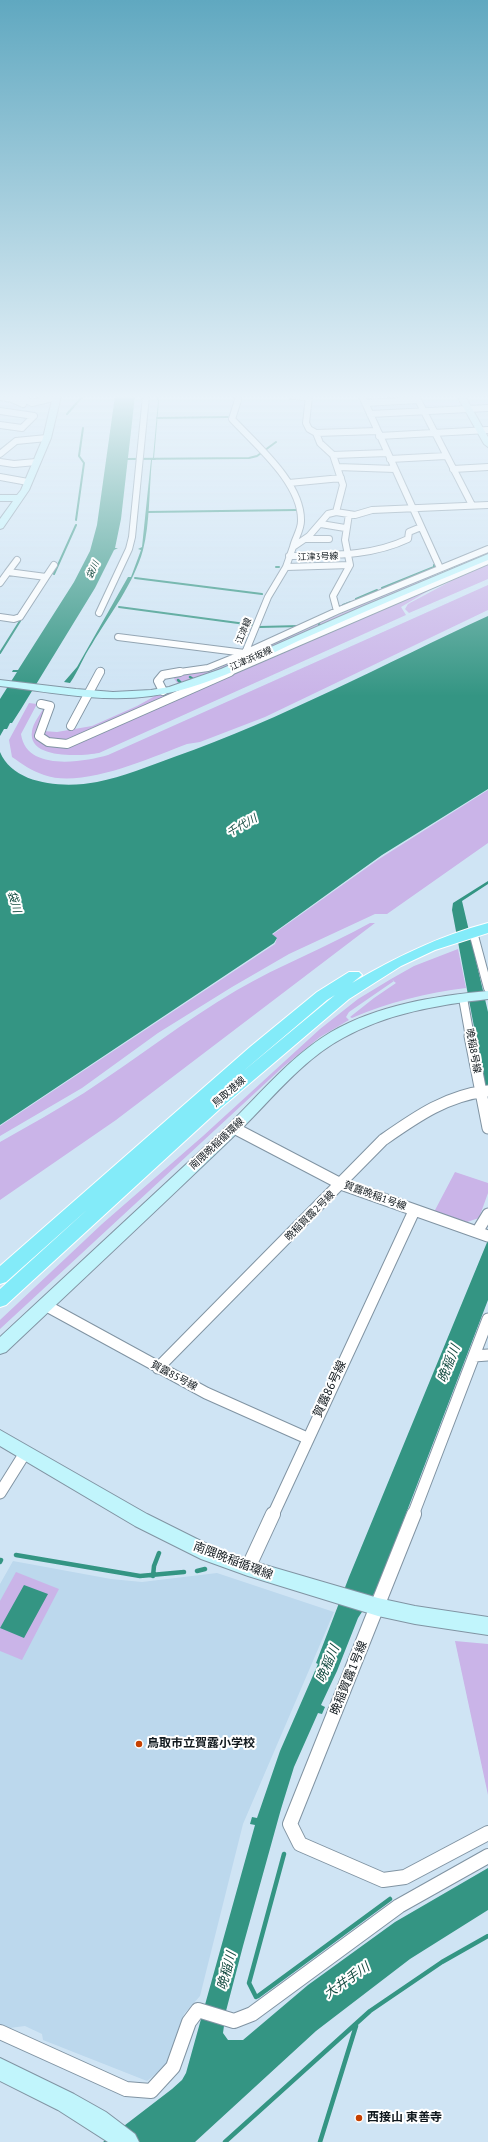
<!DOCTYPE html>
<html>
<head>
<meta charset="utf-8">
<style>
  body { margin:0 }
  canvas { display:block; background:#cfe4f4 }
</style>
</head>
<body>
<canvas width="488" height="2142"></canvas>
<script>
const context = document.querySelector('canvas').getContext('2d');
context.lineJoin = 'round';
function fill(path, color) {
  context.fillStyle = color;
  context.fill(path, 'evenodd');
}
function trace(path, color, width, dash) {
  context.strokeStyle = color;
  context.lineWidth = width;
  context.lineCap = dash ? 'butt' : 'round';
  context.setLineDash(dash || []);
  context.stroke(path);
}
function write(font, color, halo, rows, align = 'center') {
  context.font = font + ' "PT Sans","Noto Sans JP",sans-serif';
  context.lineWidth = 4;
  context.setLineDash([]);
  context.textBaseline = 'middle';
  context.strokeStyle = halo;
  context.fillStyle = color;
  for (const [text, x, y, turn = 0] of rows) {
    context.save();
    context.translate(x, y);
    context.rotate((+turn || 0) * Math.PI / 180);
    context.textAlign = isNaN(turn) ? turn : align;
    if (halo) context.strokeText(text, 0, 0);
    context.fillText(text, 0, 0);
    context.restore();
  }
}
fill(new Path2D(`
  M 13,1561 L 111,1579 L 142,1582 L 217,1573 L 334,1612 L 243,1824 L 200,1996 L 184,2014 L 170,2062 L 147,2081 L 43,2040 L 42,2034 L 25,2026 L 10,2028 L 0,2024 L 0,1584 Z`), '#bcd8ed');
fill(new Path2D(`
  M 488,564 L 488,579 L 409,613 L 405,609 L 408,604 L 451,581 L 454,577 Z
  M 433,573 L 436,575 L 207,675 L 178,684 L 172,676 L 212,671 Z
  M 440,584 L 401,607 L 406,615 L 99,753 C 83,756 27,760 32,731 C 33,723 41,713 45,706 L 36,736 L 41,742 L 58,746 Z
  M 488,585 L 488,610 L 265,717 L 200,742 L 187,744 C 150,758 82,789 44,775 C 32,771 22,764 12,757 L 9,740 L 29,703 L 37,704 L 21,734 C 26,772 84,762 108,755 Z
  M 183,690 L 63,742 L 45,740 L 43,731 L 57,732 L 92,726 L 137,706 L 155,696 Z
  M 488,790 L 488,843 L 387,914 L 375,914 L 289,954 L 232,987 L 158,1033 L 82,1088 L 0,1136 L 0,1126 L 275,944 L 277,938 L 272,935 L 379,859 Z
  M 370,923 L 375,923 L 116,1120 L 0,1200 L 0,1142 C 28,1126 57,1110 84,1093 C 136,1059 184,1021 237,990 C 280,965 327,947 370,923 Z
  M 458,949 L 466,988 C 426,993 389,1002 352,1018 L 350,1017 L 374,998 L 396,983 L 391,979 L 414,966 Z
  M 391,979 L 394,981 L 349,1012 L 346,1017 L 349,1020 L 320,1037 L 283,1067 L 0,1329 L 0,1320 L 102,1224 L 203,1136 L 320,1029 L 358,999 Z
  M 455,1172 L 488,1183 L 488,1193 L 479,1218 L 467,1222 L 434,1212 Z
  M 16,1572 L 59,1589 L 22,1660 L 0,1651 L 0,1601 Z
  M 455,1641 L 488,1644 L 488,1795 Z`), '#cab4e8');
fill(new Path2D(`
  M 115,396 L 135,396 L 121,519 L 115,548 L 118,548 L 114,550 L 95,588 L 21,709 L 12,723 L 10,723 L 7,729 L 4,729 L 0,736 L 0,699 L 17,672 L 12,672 L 13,670 L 18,670 L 74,582 L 90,551 L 97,525 Z
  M 155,396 L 158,396 L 159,401 L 154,458 L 156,460 L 152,460 C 149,489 150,524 143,550 C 134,583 110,614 92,644 C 83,657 79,670 70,683 L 64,682 L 77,667 L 128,577 L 131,577 L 141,550 L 138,549 L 142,547 L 151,460 L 149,458 L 153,458 L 158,401 Z
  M 488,616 L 488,789 L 382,855 L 272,934 L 277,938 L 274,943 L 0,1125 L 0,752 C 14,786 66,788 97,782 C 123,777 149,766 174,757 C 282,719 384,664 488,616 Z
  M 488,881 L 488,884 L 462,901 L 488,1012 L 488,1101 L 452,910 L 453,903 Z
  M 488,1240 L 488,1300 L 377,1589 L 358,1618 L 337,1671 L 321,1705 L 325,1707 L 322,1714 L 318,1713 L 294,1767 L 281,1809 L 243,1946 L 226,2011 L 223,2033 L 228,2040 L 243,2040 L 308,1985 L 395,1922 L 488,1868 L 488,1910 L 410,1959 L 316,2031 L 195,2142 L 103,2142 L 172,2089 L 182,2080 L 186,2073 L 255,1825 L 250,1824 L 252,1817 L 257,1818 L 280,1751 L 318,1664 L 316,1663 L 349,1577 Z
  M 24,1585 L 48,1594 L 24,1638 L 0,1628 Z`), '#349583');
trace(new Path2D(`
  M 67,414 L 83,396
  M 157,418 L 228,417
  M 126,459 L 249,458 L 257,456 L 276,442
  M 147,512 L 296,510
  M 76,520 L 84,463 L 79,456 L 83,428
  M 276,567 L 279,567
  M 54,574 L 76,525
  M 135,578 L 262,594
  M 382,588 L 434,567 L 434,565
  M 356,599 L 377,590
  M 343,605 L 351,602
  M 119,607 L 253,625
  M 318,623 L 320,625
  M 259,627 L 301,626
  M 0,653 L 20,621`), '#349583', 2);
trace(new Path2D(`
  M 190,677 L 193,679
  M 178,680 L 181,683`), '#349583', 2.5);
trace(new Path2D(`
  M 16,1555 L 140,1576 L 184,1572
  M 0,1562 L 1,1560
  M 197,1571 L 205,1569
  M 153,1576 L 154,1566 L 159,1553
  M 258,1996 L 390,1899
  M 256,1997 L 249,1983 L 284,1854
  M 225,2142 L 370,2011 L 442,1962 L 488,1936
  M 320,2142 L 356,2026`), '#349583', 4.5);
const streetFar3 = new Path2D(`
  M 18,396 L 32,403 L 57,397
  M 237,396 L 238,400 L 232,419 C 256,445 302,483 301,521 C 301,530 295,538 293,547
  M 292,396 L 309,397
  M 309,396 L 306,423 L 309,429 L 316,433 L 320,443 L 333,455 L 343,485 L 336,512 L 328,514 L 309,536 L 293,547 L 286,567 L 268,597 L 245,653 L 337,611 L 488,549
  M 362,396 L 440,568
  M 416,396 L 472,505
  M 0,397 L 12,399 L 23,404
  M 365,403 L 418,400
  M 0,411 L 34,416 L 22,428
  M 370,414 L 488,408
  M 0,425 L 22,428
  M 316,433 L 377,431
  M 379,436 L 488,430
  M 0,454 L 16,441 L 47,438
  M 333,455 L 387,453
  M 390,459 L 446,456
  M 0,462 L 14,464 L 36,462
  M 338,467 L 395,469
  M 453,469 L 488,467
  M 0,477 L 28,482
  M 289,483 L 341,478
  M 336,512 L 355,515 L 372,510 L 488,505
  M 321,524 L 345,528
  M 305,539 L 329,539
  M 289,556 C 330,555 370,557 408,539 L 409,532 L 421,527
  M 286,567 L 350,565
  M 8,572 L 17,560
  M 46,577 L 54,565
  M 0,583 L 8,572 L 46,577 L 20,617 L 14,619 L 0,617
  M 337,611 L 333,596 L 350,565 L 345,540 L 349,514
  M 99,613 L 129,549 L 132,537 L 146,396
  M 118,637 L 245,653
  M 100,673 L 101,671
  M 173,673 L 208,668 L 245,653
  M 228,673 L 488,561`);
const streetFar2 = new Path2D(`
  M 163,691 L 158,681 L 163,675 L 180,672
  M 41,704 L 50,706 L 39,736 L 48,742 L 67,744 L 230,672
  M 71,726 L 100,672
  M 473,932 L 488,988
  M 463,998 L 470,1037`);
const streetFar1 = new Path2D(`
  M 470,1036 L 488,1128
  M 234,1128 L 341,1184 L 488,1236
  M 477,1232 L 488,1214
  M 45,1305 L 206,1393 L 307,1438
  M 474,1356 L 488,1355
  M 158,1368 L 383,1140 C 416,1117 447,1095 488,1091
  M 0,1493 L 25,1453
  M 273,1515 L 414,1211
  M 413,1515 L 488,1319`);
const street = new Path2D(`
  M 414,1514 L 290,1824 L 300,1844 L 383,1880 L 405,1877 L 488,1833
  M 248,1568 L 273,1514
  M 0,2032 L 126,2089 L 151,2091 L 173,2067 L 189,2022 L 198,2010 L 234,2021 L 252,2014 L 399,1906 L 488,1856`);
const secondary = new Path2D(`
  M 53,396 L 61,396 L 51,438 L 29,490 L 3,528 L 0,529 L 0,519 L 13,501 L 0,501 L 0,495 L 17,495 L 21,490 L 43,438 Z
  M 457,396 L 465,396 L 488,437 L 488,447 L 484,444 Z
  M 488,554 L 488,560 C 424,586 361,613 298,641 C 251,663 204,689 151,696 C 101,703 50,692 0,686 L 0,680 L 76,689 L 113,692 L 151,690 L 169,687 L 221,669 L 364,606 Z
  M 488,991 L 488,999 C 438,1005 388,1013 343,1038 C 300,1061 269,1103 234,1136 C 158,1209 82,1280 6,1352 L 0,1354 L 0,1337 C 74,1268 148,1200 222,1131 C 257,1098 288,1058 331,1032 C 378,1005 435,996 488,991 Z
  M 0,1430 L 147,1514 L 213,1547 L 248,1560 L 378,1598 L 415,1606 L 488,1617 L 488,1635 L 415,1624 L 378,1616 L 248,1576 L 201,1559 L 135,1526 L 0,1446 Z
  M 0,2058 L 74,2094 L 106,2112 L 135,2134 L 139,2142 L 108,2142 L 58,2110 L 0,2081 Z`);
const primary = new Path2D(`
  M 488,923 L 488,933 L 435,950 L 401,966 L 349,999 L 222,1107 L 6,1305 L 0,1307 L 0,1289 L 89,1208 L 6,1282 L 0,1284 L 0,1266 L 250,1047 L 317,992 L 349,972 L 359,972 L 362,975 L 352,983 C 396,957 439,936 488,923 ZM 335,995 L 241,1073 L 327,1000 Z`);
trace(streetFar3, '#8194a3', 8);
trace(streetFar2, '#8194a3', 10);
trace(streetFar1, '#8194a3', 13);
trace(street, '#8194a3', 16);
trace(secondary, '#8194a3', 2);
trace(primary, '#fff', 2);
trace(streetFar3, '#fff', 6);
trace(streetFar2, '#fff', 8);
trace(streetFar1, '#fff', 11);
trace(street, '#fff', 14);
fill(secondary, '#c1f5fc');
fill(primary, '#83ebf9');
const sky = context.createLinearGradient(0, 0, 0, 696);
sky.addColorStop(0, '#60a8c0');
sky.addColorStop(0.57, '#e9f3fa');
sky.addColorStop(1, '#e9f3fa00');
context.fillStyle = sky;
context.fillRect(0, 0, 488, 696);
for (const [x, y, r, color] of [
  [139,1744,4,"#c64000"],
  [359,2118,4,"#c64000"]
]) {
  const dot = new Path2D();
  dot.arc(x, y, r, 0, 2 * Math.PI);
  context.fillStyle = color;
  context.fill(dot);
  trace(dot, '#fff', 1.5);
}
write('9px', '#10181d', '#fff', [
  ["江津3号線",318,557,-2],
  ["江津線",244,631,-68],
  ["江津浜坂線",251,659,-24]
]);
write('italic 9px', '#164c42', '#fff', [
  ["袋川",93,570,-65]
]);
write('10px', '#10181d', '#fff', [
  ["晩稲8号線",473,1051,80],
  ["鳥取港線",229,1092,-41],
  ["南隈晩稲循環線",217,1144,-43],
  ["賀露晩稲1号線",375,1196,20],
  ["晩稲賀露2号線",310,1216,-45],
  ["賀露85号線",174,1376,28]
]);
write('italic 11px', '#164c42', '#fff', [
  ["千代川",242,826,-30],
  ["袋川",14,902,74]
]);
write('12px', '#10181d', '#fff', [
  ["賀露86号線",330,1389,-65],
  ["南隈晩稲循環線",233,1561,21],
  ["晩稲賀露1号線",349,1678,-68]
]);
write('bold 12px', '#10181d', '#fff', [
  ["鳥取市立賀露小学校",147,1744],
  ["西接山 東善寺",367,2118]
], 'left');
write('italic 13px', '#164c42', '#fff', [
  ["晩稲川",449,1364,-68],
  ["晩稲川",328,1664,-67],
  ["晩稲川",227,1971,-75],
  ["大井手川",347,1981,-35]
]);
</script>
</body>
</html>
